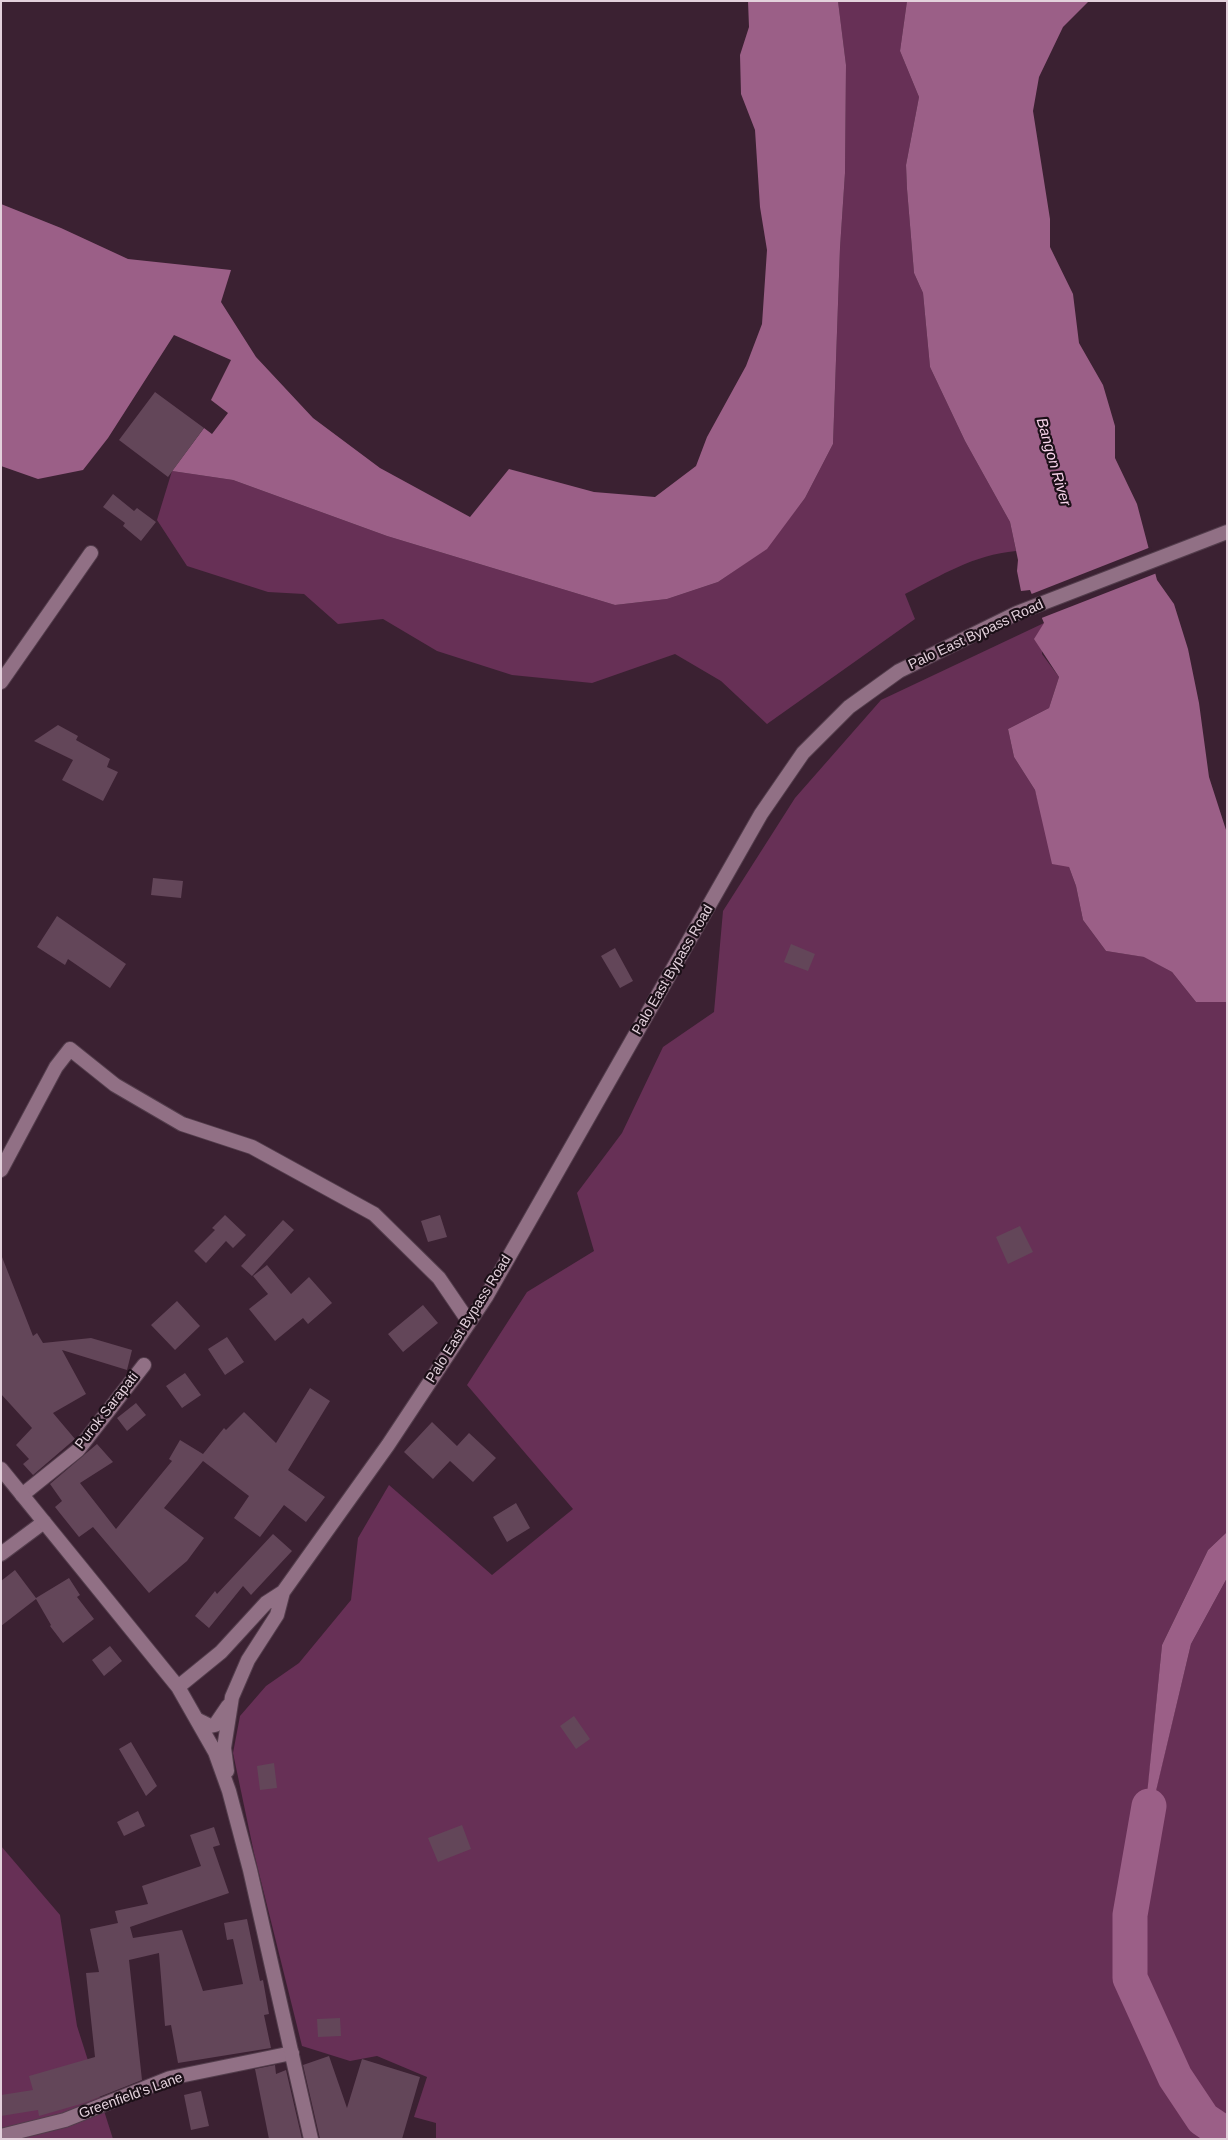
<!DOCTYPE html>
<html>
<head>
<meta charset="utf-8">
<style>
  body { margin:0 }
  #map { position:relative; width:1228px; height:2140px; overflow:hidden; background:#3b2132; font-family:Arial,sans-serif }
  canvas { display:block }
  .frame { position:absolute; inset:0; border:2px solid #e3d1dc; pointer-events:none }
</style>
</head>
<body>
<div id="map">
<canvas width="1228" height="2140"></canvas>
<div class="frame"></div>
</div>
<script>
const context = document.querySelector('canvas').getContext('2d');
context.lineJoin = 'round';
function fill(path, color) {
  context.fillStyle = color;
  context.fill(path, 'evenodd');
}
function trace(path, color, width, dash) {
  context.strokeStyle = color;
  context.lineWidth = width;
  context.lineCap = dash ? 'butt' : 'round';
  context.setLineDash(dash || []);
  context.stroke(path);
}
function write(font, color, halo, rows, align = 'center') {
  context.font = font + ' Arial,sans-serif';
  context.lineWidth = 4.5;
  context.setLineDash([]);
  context.textBaseline = 'middle';
  context.strokeStyle = halo;
  context.fillStyle = color;
  for (const [text, x, y, turn = 0] of rows) {
    context.save();
    context.translate(x, y);
    context.rotate((+turn || 0) * Math.PI / 180);
    context.textAlign = isNaN(turn) ? turn : align;
    if (halo) context.strokeText(text, 0, 0);
    context.fillText(text, 0, 0);
    context.restore();
  }
}
fill(new Path2D(`
  M 838,1 L 907,1 L 900,51 L 919,97 L 906,165 L 907,189 L 914,273 L 923,293 L 930,367 L 965,441 L 1010,522 L 1016,551 C 973,555 942,575 905,594 L 915,619 L 767,724 L 721,681 L 675,654 L 592,683 L 512,675 L 437,651 L 383,619 L 338,624 L 304,594 L 268,592 L 187,566 L 157,520 L 172,471 L 233,480 L 387,536 L 615,605 L 667,599 L 718,582 L 766,549 L 805,498 L 833,444 L 840,248 L 845,173 L 846,65 Z
  M 1044,623 L 1042,654 L 1059,677 L 1049,708 L 1008,729 L 1014,757 L 1035,790 L 1042,815 L 1069,867 L 1076,886 L 1083,920 L 1106,951 L 1145,957 L 1172,972 L 1196,1002 L 1227,1002 L 1227,1532 L 1208,1550 L 1162,1645 L 1142,1848 L 1191,1644 L 1227,1578 L 1227,2139 L 436,2139 L 436,2123 L 414,2117 L 427,2077 L 377,2056 L 350,2061 L 302,2046 L 254,1853 L 233,1753 L 240,1716 L 266,1686 L 299,1663 L 351,1600 L 358,1538 L 389,1485 L 492,1575 L 573,1509 L 467,1385 L 527,1292 L 594,1251 L 577,1193 L 622,1133 L 663,1047 L 714,1012 L 723,911 L 795,798 L 881,700 Z
  M 1,1846 L 60,1915 L 77,2026 L 113,2139 L 1,2139 Z`), '#673056');
fill(new Path2D(`
  M 748,1 L 838,1 L 846,65 L 845,173 L 840,248 L 833,444 L 805,498 L 767,549 L 718,582 L 667,599 L 615,605 L 387,536 L 233,480 L 172,471 L 204,428 L 212,434 L 228,413 L 211,400 L 231,360 L 174,335 L 108,438 L 83,470 L 38,479 L 1,466 L 1,204 L 61,228 L 128,259 L 231,270 L 221,302 L 256,357 L 313,418 L 380,468 L 470,517 L 509,469 L 594,492 L 655,497 L 696,466 L 707,437 L 746,366 L 762,324 L 767,250 L 760,207 L 755,130 L 741,94 L 740,55 L 749,27 Z
  M 907,1 L 1089,1 L 1063,27 L 1039,77 L 1033,111 L 1050,219 L 1050,247 L 1073,294 L 1079,343 L 1103,385 L 1115,426 L 1115,458 L 1137,504 L 1157,580 L 1174,604 L 1188,649 L 1199,703 L 1209,777 L 1227,833 L 1227,1002 L 1196,1002 L 1172,972 L 1144,957 L 1106,951 L 1083,920 L 1076,886 L 1069,867 L 1052,864 L 1035,790 L 1014,757 L 1008,729 L 1049,708 L 1059,677 L 1034,639 L 1044,623 L 1030,590 L 1021,591 L 1017,571 L 1018,560 L 1010,522 L 965,441 L 930,367 L 923,293 L 914,273 L 907,189 L 906,165 L 919,97 L 900,51 Z
  M 1227,1532 L 1227,1578 L 1191,1644 L 1141,1854 L 1162,1645 L 1208,1550 Z`), '#9b5f87');
fill(new Path2D(`
  M 1151,547 L 1157,573 L 1039,619 L 1029,595 Z`), '#3b2132');
trace(new Path2D(`
  M 1149,1806 L 1130,1915 L 1130,1978 L 1175,2077 L 1203,2119 L 1227,2135`), '#9b5f87', 35);
fill(new Path2D(`
  M 155,392 L 204,428 L 168,477 L 119,440 Z
  M 113,494 L 134,511 L 137,508 L 156,522 L 141,541 L 123,526 L 125,523 L 103,507 Z
  M 58,725 L 78,736 L 76,740 L 110,759 L 107,767 L 118,772 L 103,801 L 62,780 L 73,760 L 34,741 Z
  M 153,878 L 183,881 L 181,898 L 151,895 Z
  M 57,916 L 126,964 L 110,988 L 68,959 L 65,965 L 37,947 Z
  M 791,944 L 815,954 L 808,971 L 784,962 Z
  M 615,948 L 633,981 L 620,988 L 601,956 Z
  M 225,1215 L 246,1235 L 233,1248 L 226,1241 L 206,1263 L 194,1251 L 215,1230 L 212,1228 Z
  M 440,1215 L 447,1237 L 428,1242 L 421,1221 Z
  M 283,1220 L 294,1230 L 252,1276 L 241,1266 Z
  M 1020,1226 L 1033,1252 L 1008,1264 L 996,1237 Z
  M 2,1257 L 33,1336 L 37,1333 L 43,1343 L 91,1338 L 132,1350 L 127,1370 L 62,1350 L 86,1394 L 53,1413 L 75,1439 L 33,1475 L 23,1464 L 29,1459 L 16,1445 L 32,1428 L 1,1394 Z
  M 267,1265 L 291,1294 L 309,1277 L 332,1303 L 308,1324 L 303,1318 L 275,1341 L 249,1309 L 268,1294 L 253,1276 Z
  M 177,1301 L 200,1326 L 175,1350 L 151,1325 Z
  M 423,1305 L 438,1323 L 403,1352 L 388,1334 Z
  M 227,1337 L 244,1362 L 225,1375 L 208,1349 Z
  M 185,1373 L 201,1395 L 182,1408 L 166,1386 Z
  M 310,1388 L 330,1401 L 288,1470 L 325,1497 L 306,1522 L 284,1505 L 260,1537 L 234,1518 L 249,1496 L 203,1461 L 164,1508 L 204,1538 L 187,1561 L 149,1593 L 93,1527 L 79,1537 L 55,1507 L 62,1501 L 50,1484 L 97,1444 L 113,1462 L 80,1483 L 116,1529 L 172,1461 L 169,1459 L 180,1440 L 203,1454 L 224,1428 L 226,1430 L 244,1412 L 276,1443 Z
  M 136,1403 L 146,1415 L 127,1431 L 117,1418 Z
  M 432,1422 L 457,1446 L 469,1433 L 496,1458 L 473,1482 L 450,1461 L 433,1479 L 404,1452 Z
  M 516,1503 L 530,1528 L 507,1542 L 493,1517 Z
  M 273,1534 L 292,1551 L 251,1595 L 243,1586 L 209,1628 L 195,1616 L 215,1591 L 217,1594 Z
  M 15,1570 L 36,1598 L 69,1578 L 80,1595 L 77,1597 L 94,1619 L 63,1643 L 50,1626 L 51,1625 L 36,1599 L 1,1626 L 1,1581 Z
  M 110,1646 L 122,1661 L 104,1676 L 92,1660 Z
  M 574,1716 L 590,1739 L 576,1749 L 560,1726 Z
  M 131,1742 L 157,1786 L 146,1796 L 119,1749 Z
  M 274,1763 L 277,1788 L 260,1790 L 257,1766 Z
  M 138,1811 L 145,1826 L 124,1836 L 117,1822 Z
  M 462,1825 L 471,1849 L 438,1862 L 428,1838 Z
  M 214,1827 L 220,1845 L 213,1847 L 229,1893 L 130,1927 L 133,1938 L 182,1930 L 203,1991 L 243,1984 L 233,1939 L 227,1940 L 224,1923 L 247,1919 L 260,1981 L 263,1980 L 269,2014 L 264,2015 L 271,2048 L 178,2063 L 171,2025 L 165,2026 L 159,1953 L 129,1960 L 142,2080 L 84,2103 L 39,2116 L 38,2110 L 1,2116 L 1,2095 L 33,2090 L 29,2076 L 95,2057 L 86,1973 L 99,1972 L 90,1929 L 118,1923 L 115,1911 L 148,1904 L 142,1886 L 201,1866 L 190,1835 Z
  M 340,2018 L 341,2036 L 318,2037 L 317,2019 Z
  M 329,2056 L 347,2108 L 362,2059 L 420,2077 L 402,2139 L 320,2139 L 303,2065 Z
  M 275,2065 L 276,2074 L 286,2070 L 302,2139 L 269,2139 L 255,2069 Z
  M 201,2091 L 209,2126 L 191,2130 L 184,2095 Z`), '#634659');
const minor = new Path2D(`
  M 1,682 L 91,553
  M 1,1170 L 56,1067 L 70,1049 L 115,1085 L 182,1124 L 252,1147 L 374,1214 L 439,1278 L 469,1322
  M 22,1495 L 78,1450 L 144,1365
  M 1,1554 L 44,1522
  M 1,2136 L 65,2120 L 170,2078 L 292,2053`);
const secondary = new Path2D(`
  M 1,1469 L 178,1687 L 215,1752 L 229,1791 L 250,1870 L 311,2139
  M 178,1687 L 221,1652 L 266,1603 L 283,1592 L 388,1445 L 486,1297 L 761,814 L 803,753 L 849,707 L 899,671 L 1017,613 L 1227,532
  M 198,1720 L 210,1726 L 215,1725 L 228,1706
  M 227,1771 L 224,1748 L 232,1697 L 248,1660 L 277,1615 L 283,1592`);
trace(minor, '#533d4c', 16);
trace(secondary, '#533d4c', 16);
trace(minor, '#917085', 14);
trace(secondary, '#917085', 14);
write('14px', '#e3d1dc', '#1b0f17', [
  ["Palo East Bypass Road",976,635,-25],
  ["Palo East Bypass Road",673,970,-60],
  ["Palo East Bypass Road",469,1319,-58],
  ["Purok Sarapati",107,1411,-52],
  ["Greenfield's Lane",131,2096,-20]
]);
write('italic 15px', '#f9d5ec', '#1b0f17', [
  ["Bangon River",1053,462,74]
]);
</script>
</body>
</html>
